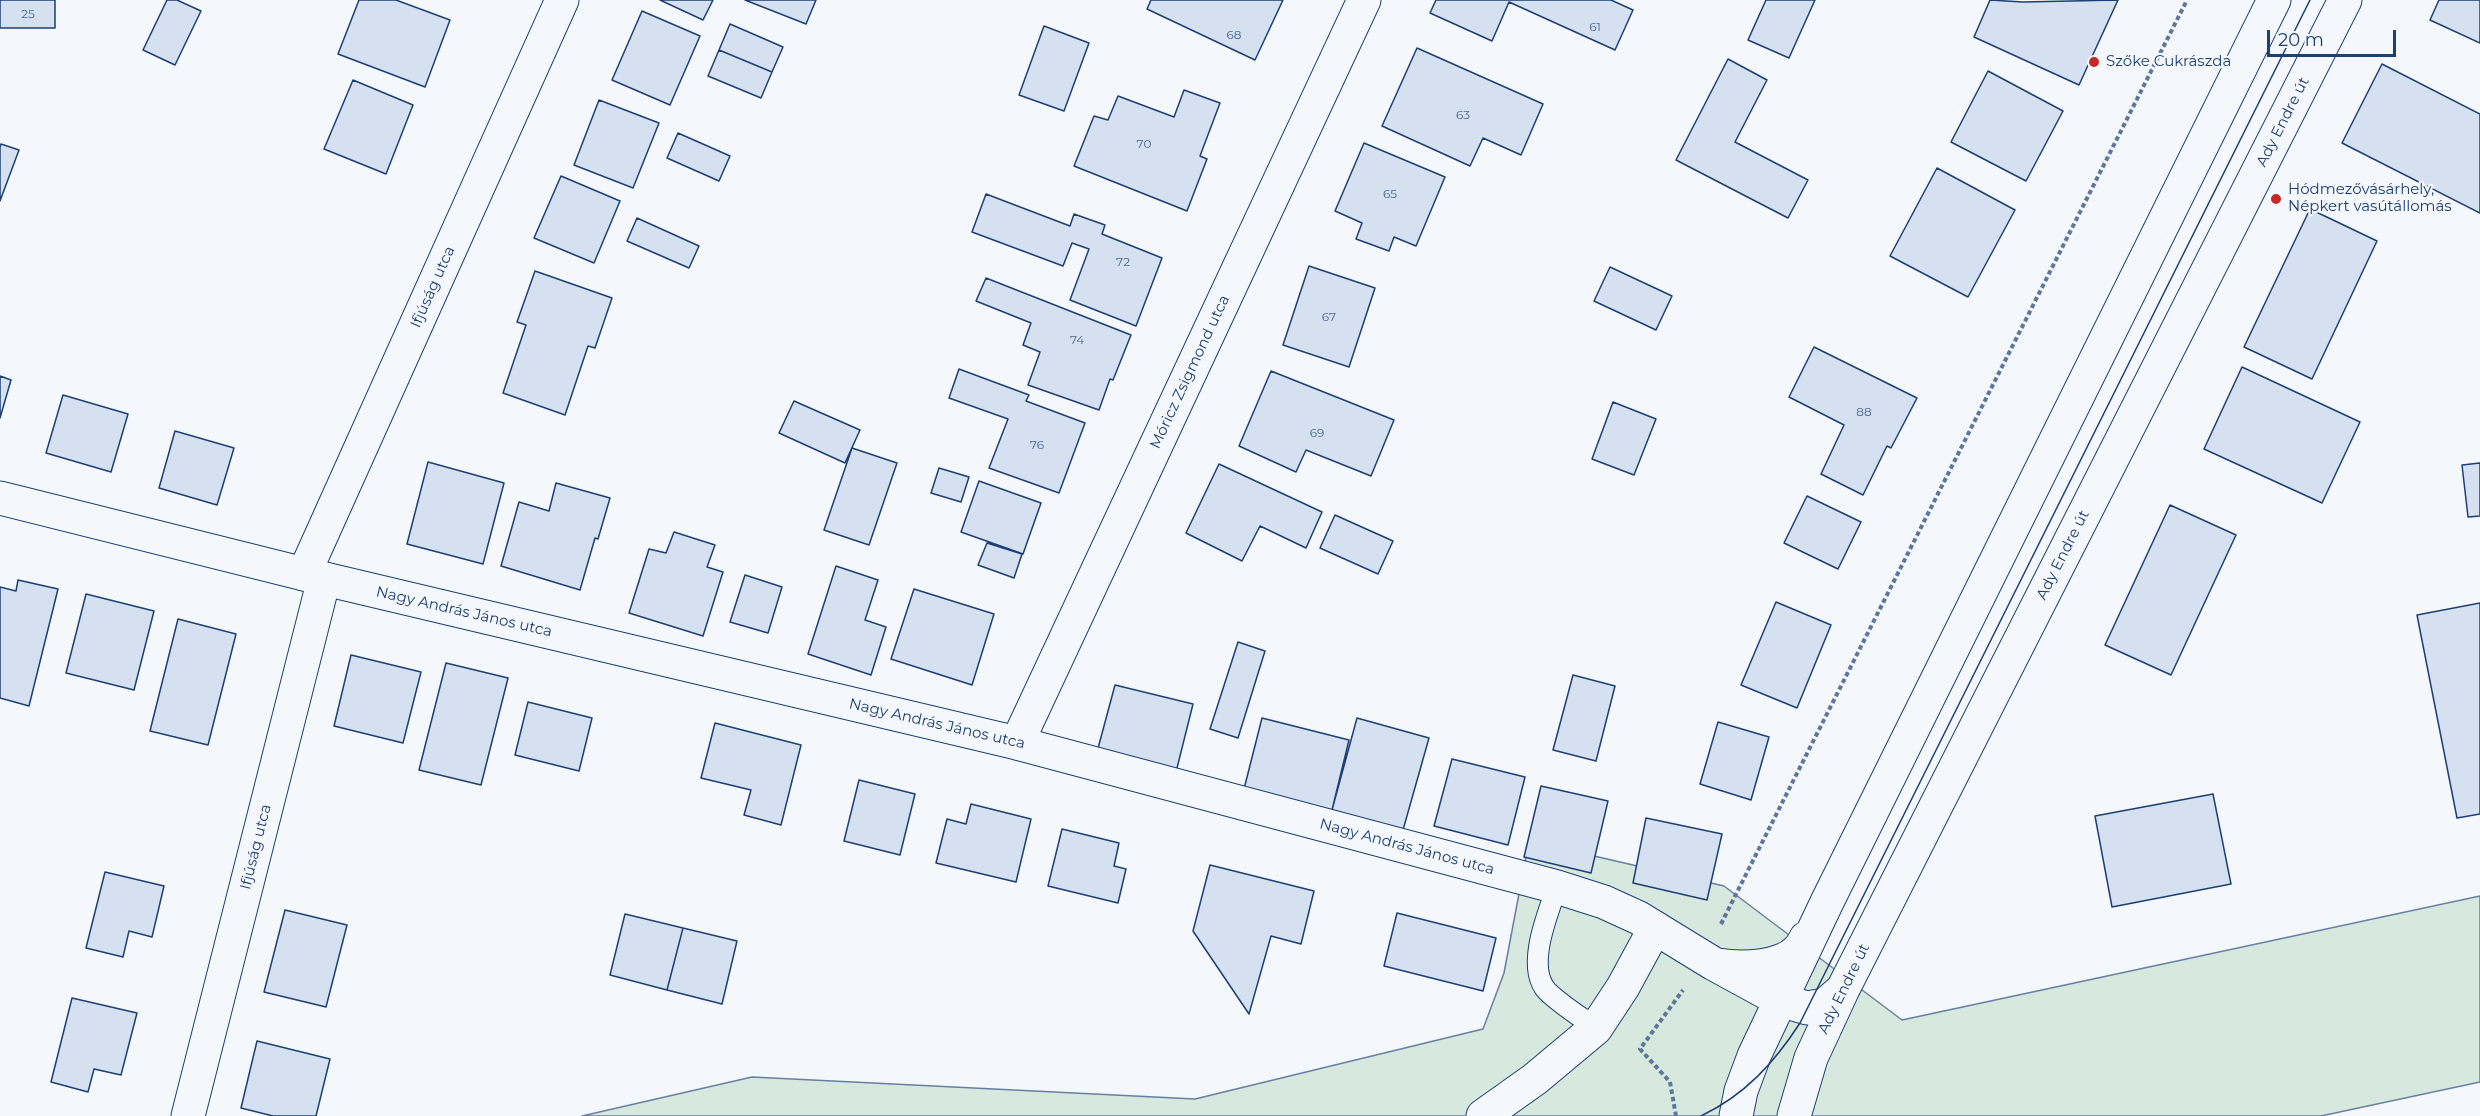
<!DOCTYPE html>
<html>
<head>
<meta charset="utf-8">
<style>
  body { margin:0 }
  #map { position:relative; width:2480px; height:1116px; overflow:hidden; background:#f4f7fb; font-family:Montserrat,sans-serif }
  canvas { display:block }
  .scale { position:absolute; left:2267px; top:30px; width:129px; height:27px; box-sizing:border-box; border:3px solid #1d3f73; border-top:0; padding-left:8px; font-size:18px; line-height:21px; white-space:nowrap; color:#1d3f73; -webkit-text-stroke:4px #f4f7fb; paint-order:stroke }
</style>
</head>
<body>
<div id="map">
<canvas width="2480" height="1116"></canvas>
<div class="scale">20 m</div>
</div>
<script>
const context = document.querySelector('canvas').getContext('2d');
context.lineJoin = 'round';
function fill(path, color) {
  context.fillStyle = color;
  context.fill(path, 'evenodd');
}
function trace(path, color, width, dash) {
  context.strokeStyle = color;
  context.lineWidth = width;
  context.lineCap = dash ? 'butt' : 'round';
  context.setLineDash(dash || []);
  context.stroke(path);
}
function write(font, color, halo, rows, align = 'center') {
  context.font = font + ' Montserrat,sans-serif';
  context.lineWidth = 4.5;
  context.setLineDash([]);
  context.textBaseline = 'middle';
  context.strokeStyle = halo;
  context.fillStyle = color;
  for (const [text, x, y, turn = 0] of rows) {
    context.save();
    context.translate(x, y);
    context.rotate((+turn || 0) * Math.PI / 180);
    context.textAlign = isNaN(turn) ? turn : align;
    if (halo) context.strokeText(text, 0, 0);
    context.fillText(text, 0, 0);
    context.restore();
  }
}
const green = new Path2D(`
  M 1529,841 L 1724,886 L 1902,1020 L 2480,896 L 2480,1082 L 2321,1116 L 582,1116 L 752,1077 L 1195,1099 L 1483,1029 L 1504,973 Z`);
fill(green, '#d7e8df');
trace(green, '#687fa3', 1.5);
const building = new Path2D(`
  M 0,0 L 55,0 L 55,28 L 0,28 Z
  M 167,0 L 177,0 L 201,11 L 175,65 L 143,50 Z
  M 359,0 L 396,0 L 450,20 L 425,87 L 338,54 Z
  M 660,0 L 713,0 L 703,20 Z
  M 745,0 L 816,0 L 806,24 Z
  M 1151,0 L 1283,0 L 1255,60 L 1147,9 Z
  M 1436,0 L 1611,0 L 1633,10 L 1615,50 L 1509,2 L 1492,41 L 1430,13 Z
  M 1766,0 L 1815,0 L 1789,58 L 1748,40 Z
  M 1990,0 L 2023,2 L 2118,0 L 2079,85 L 1974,37 Z
  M 2439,0 L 2480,0 L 2480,43 L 2430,20 Z
  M 642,11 L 700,36 L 670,105 L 612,80 Z
  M 730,24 L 783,47 L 772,72 L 719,50 Z
  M 1044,26 L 1089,43 L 1064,111 L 1019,95 Z
  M 1417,48 L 1543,104 L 1521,155 L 1483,138 L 1470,166 L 1382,126 Z
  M 719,50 L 772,72 L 761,98 L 708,76 Z
  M 1728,59 L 1767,80 L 1735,142 L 1808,180 L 1788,218 L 1676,160 Z
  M 2382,64 L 2480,114 L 2480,213 L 2342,143 Z
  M 1988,71 L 2063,111 L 2026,181 L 1951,142 Z
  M 353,80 L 413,105 L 386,174 L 324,149 Z
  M 1184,90 L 1220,103 L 1200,156 L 1207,159 L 1187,211 L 1074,166 L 1094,116 L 1108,120 L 1118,96 L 1174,117 Z
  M 599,100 L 659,123 L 633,188 L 574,165 Z
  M 678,133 L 730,156 L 719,181 L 667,158 Z
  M 1364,143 L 1445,177 L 1416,246 L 1394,237 L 1389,251 L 1356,239 L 1362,223 L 1335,211 Z
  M 1,144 L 19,150 L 0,201 L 0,147 Z
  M 1937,168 L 2015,210 L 1968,297 L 1890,256 Z
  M 561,176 L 620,201 L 594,263 L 534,238 Z
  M 986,194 L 1070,226 L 1074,214 L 1105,225 L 1102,234 L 1162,258 L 1136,326 L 1070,300 L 1089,249 L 1072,243 L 1063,266 L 972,232 Z
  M 2310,209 L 2377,241 L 2312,379 L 2244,347 Z
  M 637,218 L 699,246 L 689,268 L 627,241 Z
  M 1309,266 L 1375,288 L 1349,367 L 1283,345 Z
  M 1610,267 L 1672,296 L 1656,330 L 1594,301 Z
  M 535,271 L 612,298 L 595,348 L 588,346 L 565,415 L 503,393 L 526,325 L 517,322 Z
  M 986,278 L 1131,335 L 1113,380 L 1110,379 L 1099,410 L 1028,385 L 1040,352 L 1023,345 L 1031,323 L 976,301 Z
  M 1814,347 L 1917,398 L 1891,448 L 1887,446 L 1863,495 L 1821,474 L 1844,425 L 1789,397 Z
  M 2242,367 L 2360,422 L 2322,503 L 2204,449 Z
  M 959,369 L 1029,395 L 1026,401 L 1085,423 L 1059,493 L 989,468 L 1008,419 L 949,398 Z
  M 1271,371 L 1394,420 L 1371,476 L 1306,450 L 1296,472 L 1239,446 Z
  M 0,376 L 11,380 L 0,418 Z
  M 63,395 L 128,414 L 111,472 L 46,453 Z
  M 794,401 L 860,430 L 845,463 L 779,433 Z
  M 1613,402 L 1656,419 L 1634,475 L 1592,459 Z
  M 175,431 L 234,448 L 217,505 L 159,488 Z
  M 852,448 L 897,463 L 869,545 L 824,530 Z
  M 428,462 L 504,483 L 483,564 L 407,544 Z
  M 2480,463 L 2480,516 L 2468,517 L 2462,465 Z
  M 1219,464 L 1322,512 L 1306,548 L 1260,526 L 1242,561 L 1186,533 Z
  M 939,468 L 969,477 L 961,502 L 931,493 Z
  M 979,481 L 1041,503 L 1023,554 L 961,532 Z
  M 556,483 L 610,498 L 598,539 L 595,538 L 580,590 L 501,566 L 519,502 L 549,511 Z
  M 1807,496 L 1861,522 L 1838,569 L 1784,543 Z
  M 2170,505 L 2236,535 L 2171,675 L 2105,645 Z
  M 1335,515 L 1393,541 L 1378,574 L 1320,548 Z
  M 674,532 L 715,545 L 707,567 L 723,572 L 703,636 L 629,613 L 649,549 L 666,553 Z
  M 987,543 L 1022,554 L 1014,578 L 978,565 Z
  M 836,566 L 878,580 L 865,620 L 886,627 L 871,675 L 808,654 Z
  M 745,575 L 782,587 L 768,633 L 730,622 Z
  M 18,580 L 58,589 L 29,706 L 0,698 L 0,587 L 16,591 Z
  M 914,589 L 994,614 L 972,685 L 891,659 Z
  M 86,594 L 154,611 L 134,690 L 66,673 Z
  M 1776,602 L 1831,625 L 1797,708 L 1741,685 Z
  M 2480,603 L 2480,814 L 2457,818 L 2417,615 Z
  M 178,619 L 236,634 L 208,745 L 150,731 Z
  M 1238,642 L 1265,651 L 1238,738 L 1210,729 Z
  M 351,655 L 421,672 L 403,743 L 334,726 Z
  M 446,663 L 508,678 L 481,785 L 419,770 Z
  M 1573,675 L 1615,686 L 1596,761 L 1553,750 Z
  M 1115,685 L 1193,704 L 1176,772 L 1097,752 Z
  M 528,702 L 592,718 L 579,771 L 515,755 Z
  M 1262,718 L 1349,740 L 1332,810 L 1244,789 Z
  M 1357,718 L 1429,738 L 1403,830 L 1332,810 Z
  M 1718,722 L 1769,737 L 1751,800 L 1700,784 Z
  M 715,723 L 801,745 L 781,825 L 744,815 L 751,790 L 701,778 Z
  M 1452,759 L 1525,777 L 1508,845 L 1434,826 Z
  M 859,780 L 915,794 L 900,855 L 844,841 Z
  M 1541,786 L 1608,801 L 1591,873 L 1524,857 Z
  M 2213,794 L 2231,884 L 2112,907 L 2095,816 Z
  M 971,804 L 1031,819 L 1016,882 L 936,863 L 947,819 L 966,824 Z
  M 1646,818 L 1722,834 L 1707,900 L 1633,883 Z
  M 1062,829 L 1119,843 L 1114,866 L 1126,869 L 1118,903 L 1048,886 Z
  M 1210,865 L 1314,891 L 1301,944 L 1271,936 L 1249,1014 L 1193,931 Z
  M 105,872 L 164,886 L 152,937 L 129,931 L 123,957 L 86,948 Z
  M 285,910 L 347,925 L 326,1007 L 264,992 Z
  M 1397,913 L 1496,938 L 1483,991 L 1384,966 Z
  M 625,914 L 683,928 L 667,990 L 610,975 Z
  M 683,928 L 737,941 L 722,1004 L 667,990 Z
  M 72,998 L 137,1013 L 121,1075 L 94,1069 L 88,1092 L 51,1082 Z
  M 257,1041 L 330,1059 L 316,1116 L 273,1116 L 241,1108 Z`);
fill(building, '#d5e0f0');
trace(building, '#1d3f73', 1.5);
const service = new Path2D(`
  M 1557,887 C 1548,913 1525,967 1547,991 C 1561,1005 1581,1017 1596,1028`);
const minor = new Path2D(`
  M 304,574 L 562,0
  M 1017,743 L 1364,0
  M 188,1116 L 324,579
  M 1483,1116 L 1535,1079 L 1596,1028 L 1623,987 L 1655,928`);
const tertiary = new Path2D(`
  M 0,498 L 304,574 L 1017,743 L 1557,887 L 1604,902 L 1639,918 L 1714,964 L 1780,1000 L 1807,1008 L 1825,1005 L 1843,989
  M 1718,965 C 1741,969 1781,968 1798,950 C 1801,947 1804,942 1806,938
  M 1736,1116 L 1741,1091 L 1754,1056 L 1827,902 L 2274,0
  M 1794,1116 L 1811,1058 L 1843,989 L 2345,0`);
trace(service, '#1d3f73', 22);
trace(minor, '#1d3f73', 35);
trace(tertiary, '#1d3f73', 35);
trace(new Path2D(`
  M 1721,924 L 2187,0
  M 1676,1116 L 1670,1082 L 1640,1049 L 1683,990`), '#5e769c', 4, [4.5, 3]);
trace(service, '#f4f7fb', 20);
trace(minor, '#f4f7fb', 33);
trace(tertiary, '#f4f7fb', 33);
trace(new Path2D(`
  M 1701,1116 C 1745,1095 1774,1063 1800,1023 L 2310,0`), '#1d3f73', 1.5);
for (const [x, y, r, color] of [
  [2094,62,6,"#c62828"],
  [2276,199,6,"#c62828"]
]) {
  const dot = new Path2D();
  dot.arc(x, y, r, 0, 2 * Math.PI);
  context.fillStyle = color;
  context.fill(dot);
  trace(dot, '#f4f7fb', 2);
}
write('12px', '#4b6792', null, [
  ["25",28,14],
  ["61",1595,27],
  ["68",1234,35],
  ["63",1463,115],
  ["70",1144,144],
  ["65",1390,194],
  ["72",1123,262],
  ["67",1329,317],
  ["74",1077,340],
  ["88",1864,412],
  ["69",1317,433],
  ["76",1037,445]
]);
write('15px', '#1d3f73', '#f4f7fb', [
  ["Szőke Cukrászda",2106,62],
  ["Hódmezővásárhely,",2288,190],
  ["Népkert vasútállomás",2288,207]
], 'left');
write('15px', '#1d3f73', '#f4f7fb', [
  ["Ady Endre út",2283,122,-63],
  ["Ifjúság utca",433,287,-66],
  ["Móricz Zsigmond utca",1190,372,-65],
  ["Ady Endre út",2063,555,-63],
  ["Nagy András János utca",464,612,13],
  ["Nagy András János utca",937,724,13],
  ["Ifjúság utca",256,847,-76],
  ["Nagy András János utca",1407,847,15],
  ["Ady Endre út",1844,989,-64]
]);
</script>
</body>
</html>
